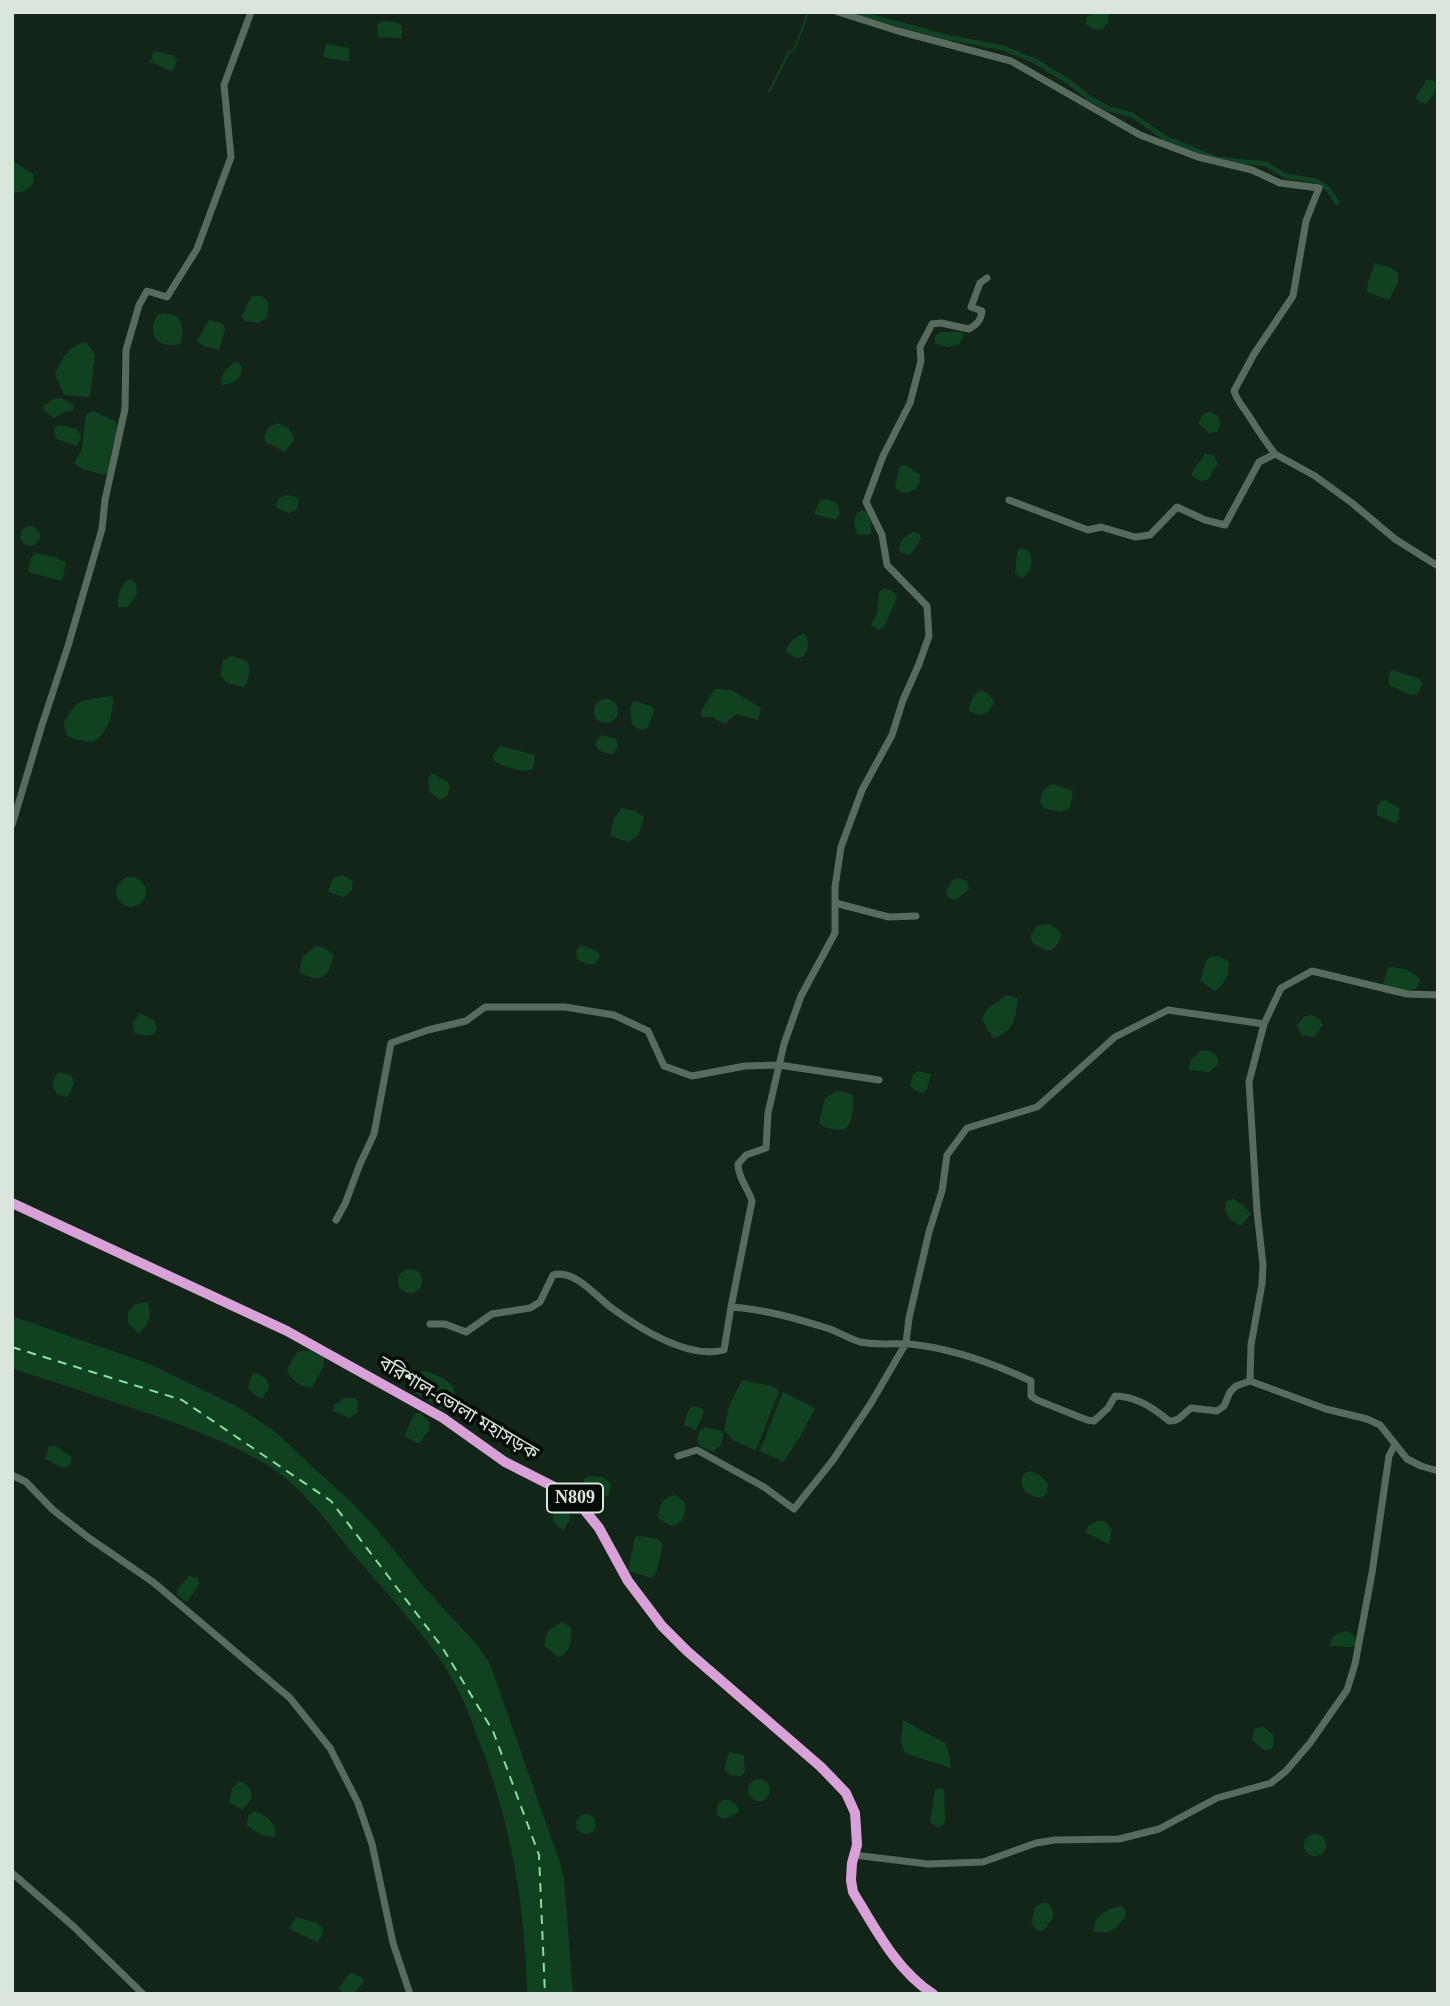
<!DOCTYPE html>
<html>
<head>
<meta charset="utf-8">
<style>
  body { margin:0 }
  #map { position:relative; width:1450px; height:2006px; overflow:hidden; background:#132518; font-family:"Times New Roman",serif }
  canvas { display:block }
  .frame { position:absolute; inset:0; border:14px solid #dae5dc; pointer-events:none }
</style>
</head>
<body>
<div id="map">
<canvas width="1450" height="2006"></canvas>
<div class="frame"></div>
</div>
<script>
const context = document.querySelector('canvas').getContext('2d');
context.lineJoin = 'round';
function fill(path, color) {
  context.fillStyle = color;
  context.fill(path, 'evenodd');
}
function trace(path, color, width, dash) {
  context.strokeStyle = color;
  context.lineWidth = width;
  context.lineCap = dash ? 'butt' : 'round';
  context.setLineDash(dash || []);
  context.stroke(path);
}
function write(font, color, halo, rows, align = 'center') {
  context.font = font + ' "Times New Roman","Noto Sans Bengali",serif';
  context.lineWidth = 7;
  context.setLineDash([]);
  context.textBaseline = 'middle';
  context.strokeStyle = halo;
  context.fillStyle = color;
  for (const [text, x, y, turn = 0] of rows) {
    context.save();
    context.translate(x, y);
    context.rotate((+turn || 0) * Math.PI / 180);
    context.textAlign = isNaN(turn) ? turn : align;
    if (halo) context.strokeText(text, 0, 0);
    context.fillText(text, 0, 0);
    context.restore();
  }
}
fill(new Path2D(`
  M 1094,12 L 1109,12 L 1108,22 L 1102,30 L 1093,29 L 1086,24 L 1086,18 Z
  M 383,21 L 396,22 L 402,26 L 402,38 L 378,37 L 377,24 Z
  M 326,44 L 349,48 L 349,62 L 323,57 Z
  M 154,51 L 172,55 L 178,59 L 172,71 L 150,62 Z
  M 1427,79 L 1434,81 C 1440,90 1432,96 1426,104 L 1418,101 L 1416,97 Z
  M 12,160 L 33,174 L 34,182 L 25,191 L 12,193 Z
  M 1375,263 L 1391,268 L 1398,273 L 1398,282 L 1389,300 L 1367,292 L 1368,282 Z
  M 252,296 L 262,296 L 269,302 L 267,318 L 258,323 L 244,321 L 242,315 Z
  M 164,313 L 178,317 C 183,326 184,335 180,344 C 158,349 146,336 157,315 Z
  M 209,320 L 223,324 L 225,330 L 219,350 L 203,346 L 197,341 Z
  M 940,332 L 960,332 L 964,334 L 959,345 L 947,347 L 935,343 L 935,336 Z
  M 86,342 L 95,354 L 90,397 L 64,395 L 55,375 C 60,360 70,345 86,342 Z
  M 237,362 L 242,366 C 241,381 236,382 222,385 C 219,375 228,365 237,362 Z
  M 61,398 L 73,404 L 74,410 L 65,412 L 54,418 L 44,411 L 43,407 L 53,399 Z
  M 93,411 L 115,421 L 119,428 L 113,445 L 108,472 L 105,475 L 82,469 L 74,463 L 82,449 L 86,414 Z
  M 1210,412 L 1218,416 L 1221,424 L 1217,432 L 1209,433 L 1198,423 L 1204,413 Z
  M 277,423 C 286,426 292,429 294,440 L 285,452 L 266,442 L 264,438 L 268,428 Z
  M 61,425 L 77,429 L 81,436 L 77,446 L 56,439 L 54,430 L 56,426 Z
  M 1205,454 L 1213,455 L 1218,463 L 1208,480 L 1201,481 L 1193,477 L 1192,473 Z
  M 905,465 L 919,474 L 920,481 L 917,488 L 906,493 L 898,491 L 895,487 L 900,466 Z
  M 286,495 L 297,497 L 299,503 L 296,510 L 289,513 L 277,508 L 276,505 L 279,498 Z
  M 820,500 L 829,500 L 837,503 L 840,514 L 836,520 L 814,514 Z
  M 861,510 L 867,512 L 871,522 L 871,534 L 857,535 C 855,525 851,516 861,510 Z
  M20 536a10 10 0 1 1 20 0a10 10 0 1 1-20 0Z
  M 913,532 L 919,533 L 921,539 L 910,555 L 901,553 L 899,550 L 902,539 Z
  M 1022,548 L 1029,551 C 1033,563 1033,569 1023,578 L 1015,574 C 1017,566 1015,558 1018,550 Z
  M 35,553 L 58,558 L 66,563 L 62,581 L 28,572 L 31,559 Z
  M 130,579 L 136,583 L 137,594 L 128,607 L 118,607 C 116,597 121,584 130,579 Z
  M 883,589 C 890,589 895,591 897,598 L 884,627 L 878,630 L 871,625 L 877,613 L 879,592 Z
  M 802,634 L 805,634 C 809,642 809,650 803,657 L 796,658 L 786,652 C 787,643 795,638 802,634 Z
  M 232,656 L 247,661 C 251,670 250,679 243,687 L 227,683 L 220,675 L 223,660 Z
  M 1392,670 L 1420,679 L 1422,684 L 1418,694 L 1410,695 L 1389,685 L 1389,675 Z
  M 715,689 L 733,691 L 761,708 L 758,720 L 736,714 L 725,724 L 712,717 L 701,717 L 701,711 Z
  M 981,690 L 990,695 L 994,702 C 989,715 981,718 969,711 C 969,703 974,694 981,690 Z
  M 111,696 L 113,698 C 113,715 108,733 93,742 L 73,739 L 66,734 L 64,722 L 73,708 L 81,701 Z
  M594 711a12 12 0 1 1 24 0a12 12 0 1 1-24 0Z
  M 634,701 L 652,706 L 654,712 L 647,729 L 641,730 L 632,725 L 630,708 Z
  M 602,735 L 616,739 L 618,745 L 614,754 C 606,754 598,752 595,744 L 598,738 Z
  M 500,746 L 535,755 L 533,769 C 524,774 503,767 494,761 L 493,755 Z
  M 431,773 L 447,781 L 450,786 L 447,796 L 440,800 L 429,791 L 428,780 Z
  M 1053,784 L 1073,791 L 1070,809 L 1061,812 L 1043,808 L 1040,801 L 1043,790 Z
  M 1383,800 L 1388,801 L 1400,809 L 1398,821 L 1394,823 L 1377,815 L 1377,806 Z
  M 622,808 L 635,811 L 644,817 L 639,834 L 629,842 L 610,836 L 614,818 Z
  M 342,875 L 353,881 L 352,890 L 344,897 L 328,892 L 333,878 Z
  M116 892a15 15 0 1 1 30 0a15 15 0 1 1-30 0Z
  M 958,878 L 967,881 L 969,889 L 956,900 L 950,898 L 946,893 L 952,880 Z
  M 1049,924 L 1057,929 L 1061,934 L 1060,941 L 1052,950 L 1046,950 L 1033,944 L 1030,936 L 1038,925 Z
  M 581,945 L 598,951 L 600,957 L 595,964 L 587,964 L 577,959 L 576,952 Z
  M 316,946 L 325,948 L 333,955 C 330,980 319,983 299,972 L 302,957 Z
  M 1211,956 L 1220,957 L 1228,961 C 1231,973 1225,984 1215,991 L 1200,981 L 1206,961 Z
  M 1389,967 C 1402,967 1411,971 1420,979 C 1418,998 1399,989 1385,986 L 1383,983 Z
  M 1007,995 L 1017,998 C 1017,1017 1013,1033 994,1038 L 988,1031 L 982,1018 L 988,1008 Z
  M 139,1013 L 154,1020 L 157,1028 L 154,1034 L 147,1036 L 134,1033 L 133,1023 Z
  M 1312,1015 L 1318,1018 L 1323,1024 L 1315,1037 L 1302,1036 L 1297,1025 L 1305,1016 Z
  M 1202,1050 C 1212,1051 1216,1052 1219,1063 L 1209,1072 L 1188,1070 L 1191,1060 Z
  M 918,1071 L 931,1074 L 927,1089 L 923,1093 L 918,1092 L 910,1086 L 913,1074 Z
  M 59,1072 L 71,1075 L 74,1082 L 70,1094 L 66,1097 L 57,1094 C 51,1086 52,1078 59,1072 Z
  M 837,1091 L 849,1093 L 853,1096 C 854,1105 853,1123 845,1130 C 836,1129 824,1130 819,1122 L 825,1098 Z
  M 1233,1199 L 1243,1205 L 1251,1214 L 1241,1226 L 1229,1218 L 1225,1210 L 1226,1202 Z
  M398 1281a12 12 0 1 1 24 0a12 12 0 1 1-24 0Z
  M 147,1302 C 152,1314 150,1325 139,1333 L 128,1324 L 128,1312 L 135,1304 Z
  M 12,1316 L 152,1365 L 240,1408 L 274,1431 L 350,1501 L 376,1528 L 424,1587 L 478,1646 L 490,1664 L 560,1863 L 564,1878 L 573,1994 L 527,1994 C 526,1909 511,1825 481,1746 C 473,1725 465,1702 454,1682 C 430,1639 388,1595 356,1557 C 329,1525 302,1485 264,1463 C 230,1443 191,1429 153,1415 C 106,1399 59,1383 12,1369 Z
  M 311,1350 L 324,1357 L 324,1365 L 312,1388 C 301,1387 290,1380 287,1370 L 297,1352 Z
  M 424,1371 C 446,1377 468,1389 445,1411 L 414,1392 L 419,1373 Z
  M 253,1372 C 263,1375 268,1378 269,1388 L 262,1398 L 254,1395 L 248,1388 Z
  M 742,1380 L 772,1386 L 779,1391 L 756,1450 L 734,1441 L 724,1430 L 729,1406 Z
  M 783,1392 L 815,1408 L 799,1439 L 783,1462 L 760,1451 Z
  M 345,1398 L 355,1398 L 358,1402 L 357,1413 L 349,1418 L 333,1411 L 334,1405 Z
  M 692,1406 L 702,1408 L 704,1412 L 696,1430 L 684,1425 L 687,1413 Z
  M 415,1413 L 421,1413 L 430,1423 L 429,1430 L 419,1444 L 404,1436 Z
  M 705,1428 L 720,1430 L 724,1434 L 721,1445 L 713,1452 L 700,1446 L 697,1440 L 700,1430 Z
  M 49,1446 L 55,1446 L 72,1457 L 70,1465 L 64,1468 L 45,1459 Z
  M 1030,1471 L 1040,1475 L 1048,1484 L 1047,1493 L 1041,1498 C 1027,1495 1017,1489 1024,1473 Z
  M 588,1476 L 603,1477 L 611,1484 L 609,1495 L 603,1498 L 584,1490 L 584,1479 Z
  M 676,1495 L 685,1503 C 686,1515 684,1523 671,1526 L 658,1518 C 660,1504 662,1497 676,1495 Z
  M 560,1506 L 569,1513 L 570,1519 L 564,1530 C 554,1525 550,1519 555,1508 Z
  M 1097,1521 L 1105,1521 L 1112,1529 L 1109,1544 L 1085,1532 L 1089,1525 Z
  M 641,1536 L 658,1539 L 663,1544 L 656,1574 L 652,1578 L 628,1571 L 635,1537 Z
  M 189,1576 L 198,1578 L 199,1584 L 187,1602 L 177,1595 L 177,1591 Z
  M 562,1622 L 571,1627 C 572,1639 571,1653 558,1657 L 544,1646 C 546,1632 550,1628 562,1622 Z
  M 1345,1631 C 1353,1633 1356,1636 1356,1645 L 1352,1647 L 1329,1646 L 1333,1636 Z
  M 903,1720 L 945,1743 L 948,1748 L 951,1768 L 905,1753 L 901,1742 Z
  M 1264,1727 L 1273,1735 L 1274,1744 L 1272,1749 L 1264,1750 L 1252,1740 L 1255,1728 Z
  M 729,1752 L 744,1755 L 745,1771 L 741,1776 L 730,1775 L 724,1769 Z
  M748 1790a11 11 0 1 1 22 0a11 11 0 1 1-22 0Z
  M 239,1781 C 255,1788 256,1799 242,1810 L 229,1802 L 232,1789 Z
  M 940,1788 L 944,1789 L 945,1821 L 942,1826 L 937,1827 L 930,1822 L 935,1789 Z
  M 723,1800 C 733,1800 737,1803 739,1812 L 724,1819 L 717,1815 L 718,1803 Z
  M 253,1812 C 265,1813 277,1823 276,1836 C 266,1839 255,1832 247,1825 L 248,1816 Z
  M576 1824a10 10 0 1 1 20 0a10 10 0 1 1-20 0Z
  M1304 1845a11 11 0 1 1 22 0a11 11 0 1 1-22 0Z
  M 1043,1902 L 1048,1903 C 1057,1914 1053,1920 1044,1930 L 1038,1931 L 1031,1923 L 1035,1908 Z
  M 1122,1906 L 1125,1909 L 1126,1915 C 1117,1930 1111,1934 1094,1932 C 1093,1915 1107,1909 1122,1906 Z
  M 296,1917 L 317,1923 L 323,1928 L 322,1936 L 317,1942 L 289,1929 Z
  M 352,1973 L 362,1977 L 364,1982 L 353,1994 L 343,1994 L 339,1987 L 349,1974 Z`), '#104222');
trace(new Path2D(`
  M 769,92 L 789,52 L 794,51 L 808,12`), '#104222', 2);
trace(new Path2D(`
  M 854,12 L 946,37 L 1003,48 L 1035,61 L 1069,82 L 1089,98 L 1109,109 L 1132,115 L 1165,138 L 1217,159 L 1266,164 L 1285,176 L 1317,181 L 1328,189 L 1337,202`), '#104222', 5);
trace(new Path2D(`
  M 12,1347 L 182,1400 L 331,1501 L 442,1647 L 493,1731 L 539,1855 L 545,1994`), '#86e09f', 2, [9, 7]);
trace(new Path2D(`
  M 838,12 L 898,31 L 1011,61 L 1140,135 L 1198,157 L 1252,170 L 1280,183 L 1319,188 L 1306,221 L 1293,296 L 1254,354 L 1234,391 C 1238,403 1243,406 1249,416 C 1257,429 1265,441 1275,454
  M 1009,500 L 1088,530 L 1101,527 L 1135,537 L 1150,535 L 1177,507 L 1205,520 L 1225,525 L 1259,462 L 1275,454 L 1315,476 L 1352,503 L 1395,539 L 1438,566
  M 12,825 L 42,725 L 68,646 L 102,529 L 105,500 L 125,409 L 126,350 L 139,305 L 147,291 L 167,297 L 197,249 L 231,157 L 224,85 L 251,12
  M 835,903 L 889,917 L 916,916
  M 336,1220 L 345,1204 L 360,1164 L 374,1134 L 391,1043 L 428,1030 L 466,1021 L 485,1007 L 565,1007 L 614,1015 L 648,1031 L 664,1066 L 692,1076 L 745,1066 L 779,1065 L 879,1080
  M 731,1307 L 752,1201 C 748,1188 738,1178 738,1164 L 746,1155 L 766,1148 L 768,1113 L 784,1044 L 801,996 L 835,933 L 835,887 L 841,847 L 862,790 L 892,735 L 903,700 L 919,664 L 929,636 L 927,606 L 887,565 L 882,535 L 866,502 L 883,456 L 910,403 L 921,361 L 920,347 L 932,324 L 941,323 L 969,329 C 977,324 981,321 982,311 L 971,307 L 980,283 L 987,278
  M 430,1324 L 445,1324 L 466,1332 L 492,1314 L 530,1308 L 540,1302 L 553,1275 C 574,1269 595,1295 609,1306 C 637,1327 688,1360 724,1350 L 731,1307 C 764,1309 798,1319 830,1329 C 840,1333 850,1339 860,1342 C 879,1346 899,1342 918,1345 C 955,1350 997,1365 1031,1381 L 1031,1396 L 1037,1400 L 1087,1420 L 1094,1421 L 1108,1408 L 1115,1396 C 1135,1396 1154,1408 1169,1421 C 1179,1422 1183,1414 1191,1408 L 1217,1411 L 1224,1406 L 1230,1392 L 1236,1386 L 1250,1381 L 1326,1409 L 1367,1419 L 1380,1425 L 1407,1459 L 1421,1466 L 1438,1471
  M 1250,1381 L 1251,1345 L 1262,1284 L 1263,1265 L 1257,1211 L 1249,1082 L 1264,1024 L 1281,988 L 1312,971 L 1407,994 L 1438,995
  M 678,1456 L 697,1450 L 764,1487 L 794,1509 L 833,1460 L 871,1403 L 906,1343 L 909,1318 L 929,1232 L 942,1191 L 947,1155 L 967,1128 L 1037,1107 L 1115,1037 L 1168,1010 L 1264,1024
  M 12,1475 L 26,1482 L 53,1510 L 89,1538 L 153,1582 L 290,1698 L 330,1748 L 358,1803 L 372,1844 L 393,1943 L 410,1994
  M 854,1855 L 928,1864 L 983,1862 L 1036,1843 L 1055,1840 L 1119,1839 L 1159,1829 L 1217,1798 L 1271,1783 L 1286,1771 L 1310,1743 L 1347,1690 L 1355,1664 L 1372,1573 L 1389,1456 L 1395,1444
  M 12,1873 L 73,1926 L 143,1994`), '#586b5c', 7);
trace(new Path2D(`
  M 12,1203 L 287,1331 L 443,1418 L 505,1462 L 574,1497 L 599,1528 L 628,1581 L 662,1626 L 687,1651 L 821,1767 L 846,1793 L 855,1813 L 856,1828 L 857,1845 L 852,1863 L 851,1880 L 853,1892 C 875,1928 896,1970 933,1994`), '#d8a2d8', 10);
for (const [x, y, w] of [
  [575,1498,56]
]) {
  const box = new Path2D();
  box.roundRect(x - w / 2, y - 14.5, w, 29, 5);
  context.fillStyle = '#050c07';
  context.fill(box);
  trace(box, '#dae5dc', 2);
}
write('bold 18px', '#dae5dc', null, [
  ["N809",575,1498]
]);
write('19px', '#dae5dc', '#050c07', [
  ["বরিশাল-ভোলা মহাসড়ক",458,1409,31]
]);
</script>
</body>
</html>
